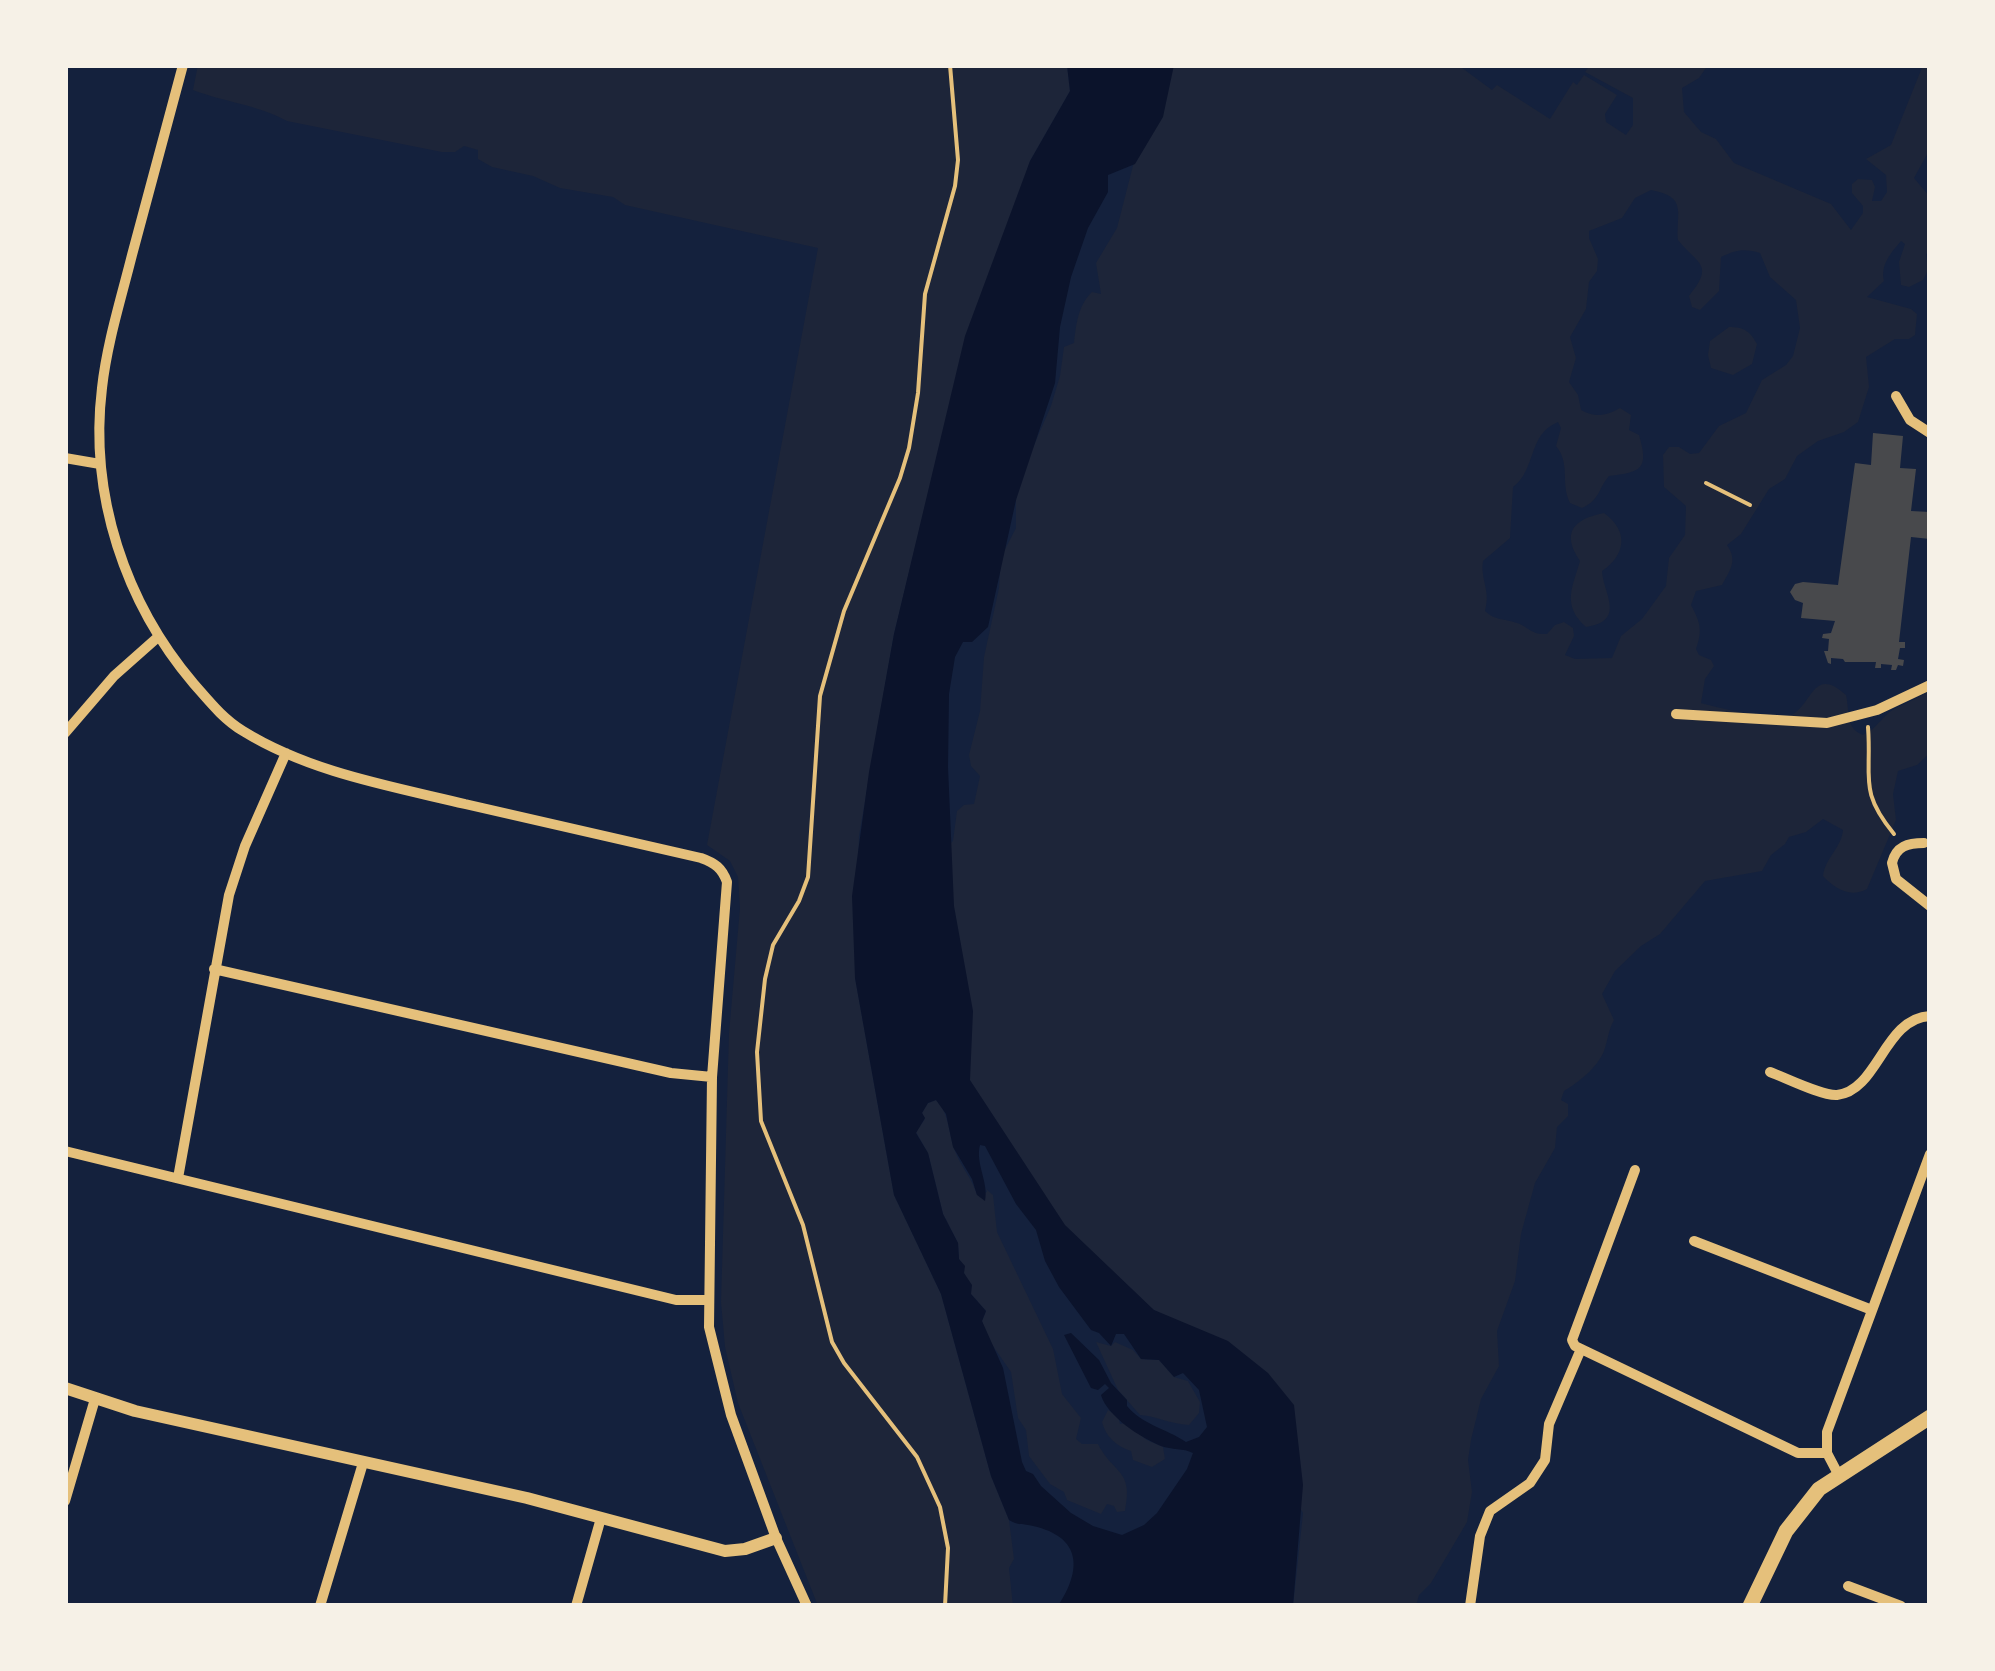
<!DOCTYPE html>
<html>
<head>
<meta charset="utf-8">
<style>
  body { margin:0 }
  #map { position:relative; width:1995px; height:1671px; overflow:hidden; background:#14213d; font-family:"Open Sans",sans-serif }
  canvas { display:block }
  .frame { position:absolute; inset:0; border:68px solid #f6f1e7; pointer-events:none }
</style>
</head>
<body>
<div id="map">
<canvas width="1995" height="1671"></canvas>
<div class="frame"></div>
</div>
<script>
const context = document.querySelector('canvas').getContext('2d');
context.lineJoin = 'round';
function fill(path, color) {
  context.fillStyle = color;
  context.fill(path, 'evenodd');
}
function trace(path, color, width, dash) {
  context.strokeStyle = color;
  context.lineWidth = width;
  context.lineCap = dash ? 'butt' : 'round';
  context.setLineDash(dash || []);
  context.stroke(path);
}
fill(new Path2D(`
  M 198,65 L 1067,65 L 1070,91 L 1030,161 L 929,491 L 894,634 L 859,836 L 855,978 L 894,1195 L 941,1294 L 991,1476 L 1009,1520 L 1014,1559 L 1009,1568 L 1013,1606 L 818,1606 L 738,1403 L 725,1347 L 721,1302 L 729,1033 L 740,908 L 738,877 L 730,861 L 707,845 L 818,248 L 625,205 L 613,197 L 560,188 L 533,176 L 492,167 L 478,159 L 478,150 L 464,146 L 455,152 L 442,152 L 287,121 C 258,105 224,102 193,90 Z
  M 1151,65 L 1458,65 L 1492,90 L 1497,85 L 1550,119 L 1573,82 L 1577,85 L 1584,75 L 1617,95 L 1605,114 L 1606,122 L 1626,135 L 1633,125 L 1633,98 L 1585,72 L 1590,65 L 1708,65 L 1699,78 L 1682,88 L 1684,112 L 1701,132 L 1716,139 L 1734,163 L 1831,204 L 1851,230 L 1863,213 L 1863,206 L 1852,193 L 1852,184 L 1858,179 L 1872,180 L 1875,187 L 1872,201 L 1881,201 L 1887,192 L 1886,175 L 1866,159 L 1891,145 L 1923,65 L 1930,65 L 1930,149 L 1914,178 L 1930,197 L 1930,251 L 1926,254 L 1928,270 L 1923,280 L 1909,287 L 1901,285 L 1899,262 L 1905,244 L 1901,241 C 1891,253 1880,265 1884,281 L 1867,297 L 1911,309 L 1917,314 L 1915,335 L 1909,339 L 1895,339 L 1866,357 L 1869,387 L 1858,422 L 1844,432 L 1818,441 L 1797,456 L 1785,479 L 1769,489 L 1741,534 L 1727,545 C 1738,561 1730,570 1722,585 L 1696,591 L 1691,605 C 1700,622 1703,630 1696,649 L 1699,655 L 1711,660 L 1714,666 L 1705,679 L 1701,703 C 1720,708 1768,720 1786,717 C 1813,711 1810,663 1846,695 C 1850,712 1845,728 1863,735 C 1878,729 1883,713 1898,707 C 1909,702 1919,697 1930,691 L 1930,753 L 1917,765 L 1898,771 L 1893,794 L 1896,820 L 1867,889 C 1850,898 1835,889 1823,876 C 1825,858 1842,847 1843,830 L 1823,819 L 1806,832 L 1789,837 L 1785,844 L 1771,855 L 1762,871 L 1705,881 L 1660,934 L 1641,946 L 1615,971 L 1602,994 L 1614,1020 C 1608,1031 1608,1040 1604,1051 C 1597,1068 1579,1082 1564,1091 L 1561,1100 L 1568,1104 L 1568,1116 L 1557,1127 L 1555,1148 L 1535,1183 L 1521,1234 L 1515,1281 L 1497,1331 L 1499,1366 L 1481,1399 L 1471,1440 L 1468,1460 L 1472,1492 L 1467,1522 L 1431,1583 L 1419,1595 L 1416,1606 L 1293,1606 L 1303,1513 L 1196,1335 L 1097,1276 L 968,1087 L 946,847 L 953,841 L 957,811 L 964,805 L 974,804 L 980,776 L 971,766 L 969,755 L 980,711 L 984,657 L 999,588 L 1001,557 L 1016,528 L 1016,500 L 1021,475 L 1051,406 L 1060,376 L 1064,347 L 1074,343 C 1076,325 1078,305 1092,292 L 1101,294 L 1096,263 L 1117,228 L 1137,150 ZM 1651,190 C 1688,197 1676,212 1678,240 C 1698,265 1715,264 1689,296 L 1692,307 L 1700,310 L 1719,291 L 1721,257 C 1735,250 1745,248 1760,253 L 1770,277 L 1796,300 L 1800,328 L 1793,356 L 1786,365 L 1762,380 L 1746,413 L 1719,426 L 1699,453 L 1690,454 L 1679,447 L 1669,447 L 1663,455 L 1664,487 L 1686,506 L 1685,535 L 1669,558 L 1666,586 L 1642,619 L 1621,636 L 1612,658 L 1575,659 L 1565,655 L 1574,636 L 1573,628 L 1564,622 L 1555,625 L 1547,634 C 1531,635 1529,627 1517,623 C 1503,618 1496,621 1485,611 C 1491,589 1480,580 1483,561 L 1510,538 L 1513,487 C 1537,469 1527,435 1558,422 L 1561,428 L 1556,446 C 1571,464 1560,483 1570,503 L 1582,508 C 1600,500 1598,489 1609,476 C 1642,472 1649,469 1639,435 L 1629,430 L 1631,415 L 1620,408 C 1606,416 1595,418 1581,410 L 1578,395 L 1569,382 L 1576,358 L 1570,337 L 1586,309 L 1589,282 L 1597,271 L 1598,259 L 1589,238 L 1589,231 L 1622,218 L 1635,198 Z
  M 1729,327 C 1744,327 1750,331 1757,344 L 1752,364 L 1733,375 L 1711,368 L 1708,355 L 1710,341 Z
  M 1604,513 C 1629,531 1626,555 1602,571 C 1603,593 1627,621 1586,627 C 1561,605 1573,586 1580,561 C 1561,533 1573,519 1604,513 Z
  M 936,1100 C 950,1114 948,1133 955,1151 C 961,1167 972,1178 977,1195 L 987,1192 L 986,1189 L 993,1195 L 997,1232 L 1053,1349 L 1062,1394 L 1081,1418 L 1076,1439 L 1082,1444 L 1098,1444 C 1113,1474 1134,1469 1125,1511 L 1117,1512 L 1114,1506 L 1107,1504 L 1101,1514 L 1067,1500 L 1064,1492 L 1050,1484 L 1029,1456 L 1026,1430 L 1018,1418 L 1011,1372 L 986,1336 L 982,1321 L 986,1311 L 971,1294 L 959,1259 L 958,1243 L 943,1214 L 928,1153 L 916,1132 L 925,1119 L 922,1113 L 928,1103 Z
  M 1096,1342 L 1111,1346 L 1115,1342 L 1133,1350 L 1141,1359 L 1159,1360 L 1174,1377 L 1188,1381 L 1200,1402 L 1199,1413 L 1189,1425 C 1170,1424 1153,1415 1140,1415 L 1118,1390 Z
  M 1108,1410 L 1118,1416 L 1120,1424 L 1126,1423 L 1147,1440 L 1163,1447 L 1165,1459 L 1152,1467 L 1133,1460 L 1131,1451 C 1116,1446 1106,1437 1102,1422 Z`), '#1d2539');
fill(new Path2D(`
  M 1067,65 L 1174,65 L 1163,117 L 1135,164 L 1108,175 L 1108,192 L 1088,228 L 1071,277 L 1060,327 L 1055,383 L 1016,500 L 988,627 L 972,642 L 963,642 L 955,657 L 949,694 L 948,767 L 954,906 L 973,1011 L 970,1080 L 1065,1225 L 1154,1310 L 1228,1341 L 1268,1373 L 1294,1405 L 1303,1485 L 1293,1606 L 1058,1606 C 1082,1570 1082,1537 1033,1526 C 1023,1523 1018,1526 1009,1520 L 991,1476 L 941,1294 L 894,1195 L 855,978 L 852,896 L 869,772 L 894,634 L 965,336 L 1030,161 L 1070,91 ZM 936,1100 L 946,1114 L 953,1147 L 972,1179 L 977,1195 L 985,1201 C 989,1182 975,1164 980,1145 L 985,1146 L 1016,1204 L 1036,1230 L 1045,1261 L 1059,1287 L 1091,1330 L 1099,1333 L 1111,1346 L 1116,1334 L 1124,1334 L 1141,1359 L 1159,1360 L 1174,1377 L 1183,1373 L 1199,1390 L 1207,1427 L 1199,1437 L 1186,1442 C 1165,1428 1143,1425 1127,1406 L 1127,1400 L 1111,1383 L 1099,1360 L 1071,1333 L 1064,1335 L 1091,1388 L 1098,1390 L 1105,1384 L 1109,1388 L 1101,1395 C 1107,1416 1141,1438 1161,1446 C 1172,1450 1183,1448 1193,1453 L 1187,1469 L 1157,1513 L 1144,1525 L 1122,1535 L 1093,1526 L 1071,1513 L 1041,1486 L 1033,1474 L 1026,1471 L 1022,1462 L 1003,1368 L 982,1321 L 986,1311 L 971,1294 L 972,1285 L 964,1273 L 965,1266 L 959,1259 L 958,1243 L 943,1214 L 928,1153 L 916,1133 L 925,1118 L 922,1113 L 928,1103 Z`), '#0b132b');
fill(new Path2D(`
  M 1873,433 L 1903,436 L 1900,468 L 1916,469 L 1911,511 L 1930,512 L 1930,539 L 1911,537 L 1899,642 L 1905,642 L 1905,648 L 1900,648 L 1898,659 L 1904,660 L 1903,666 L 1898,665 L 1896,670 L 1891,670 L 1892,665 L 1881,664 L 1881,668 L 1875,668 L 1876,662 L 1845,662 L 1843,659 L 1831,658 L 1831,664 L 1828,663 L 1824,651 L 1828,651 L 1829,639 L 1822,638 L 1823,634 L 1831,633 L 1835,621 L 1801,618 L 1803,603 L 1795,600 L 1790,592 L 1795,584 L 1803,582 L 1838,585 L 1855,463 L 1871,465 Z`), '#48494c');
trace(new Path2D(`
  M 1706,483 L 1750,505
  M 1868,727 C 1872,778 1858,790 1894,834
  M 945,1606 L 948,1548 L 940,1507 L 917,1457 L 844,1363 L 832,1342 L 803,1225 L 761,1121 L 757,1052 L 765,979 L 773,945 L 799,901 L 808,877 L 820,696 L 844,611 L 900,478 L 909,448 L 918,393 L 925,294 L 955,186 L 958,160 L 950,65`), '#e5c07b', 4);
trace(new Path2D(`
  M 183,65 C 166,128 149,192 132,255 C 121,299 107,343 102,388 C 89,495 125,603 194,684 C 209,701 223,719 243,731 C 309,772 390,786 465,804 C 544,822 623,840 701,858 C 715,863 722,868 727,882 L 712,1077 L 709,1327 L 731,1415 L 776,1538 L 807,1606
  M 1896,396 L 1910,420 L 1930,433
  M 65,458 L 100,464
  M 1676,714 L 1827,723 L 1877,710 L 1930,685
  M 65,733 L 114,676 L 158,637
  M 1924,843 C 1908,843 1896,846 1892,863 L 1896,879 L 1930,906
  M 214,969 L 671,1073 L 712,1077
  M 1770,1072 C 1786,1078 1822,1096 1837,1095 C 1878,1091 1884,1018 1930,1016
  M 65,1151 L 676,1300 L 708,1300
  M 1635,1170 L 1572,1340 L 1575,1346 L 1798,1453 L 1827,1453
  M 178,1178 L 229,895 L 245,846 L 286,753
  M 1694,1241 L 1872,1310
  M 1838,1474 L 1827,1453 L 1827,1432 L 1930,1154
  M 65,1501 L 95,1399
  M 1848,1586 L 1901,1606
  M 320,1606 L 363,1463
  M 576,1606 L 601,1518
  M 1470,1606 L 1480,1536 L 1490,1511 L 1530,1483 L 1545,1460 L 1549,1424 L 1581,1349`), '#e5c07b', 10);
trace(new Path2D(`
  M 65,1388 L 135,1411 L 527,1498 L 725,1551 L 745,1549 L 776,1538`), '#e5c07b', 12);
trace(new Path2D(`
  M 1750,1606 L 1786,1531 L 1819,1489 L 1930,1417`), '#e5c07b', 15);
</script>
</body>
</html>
